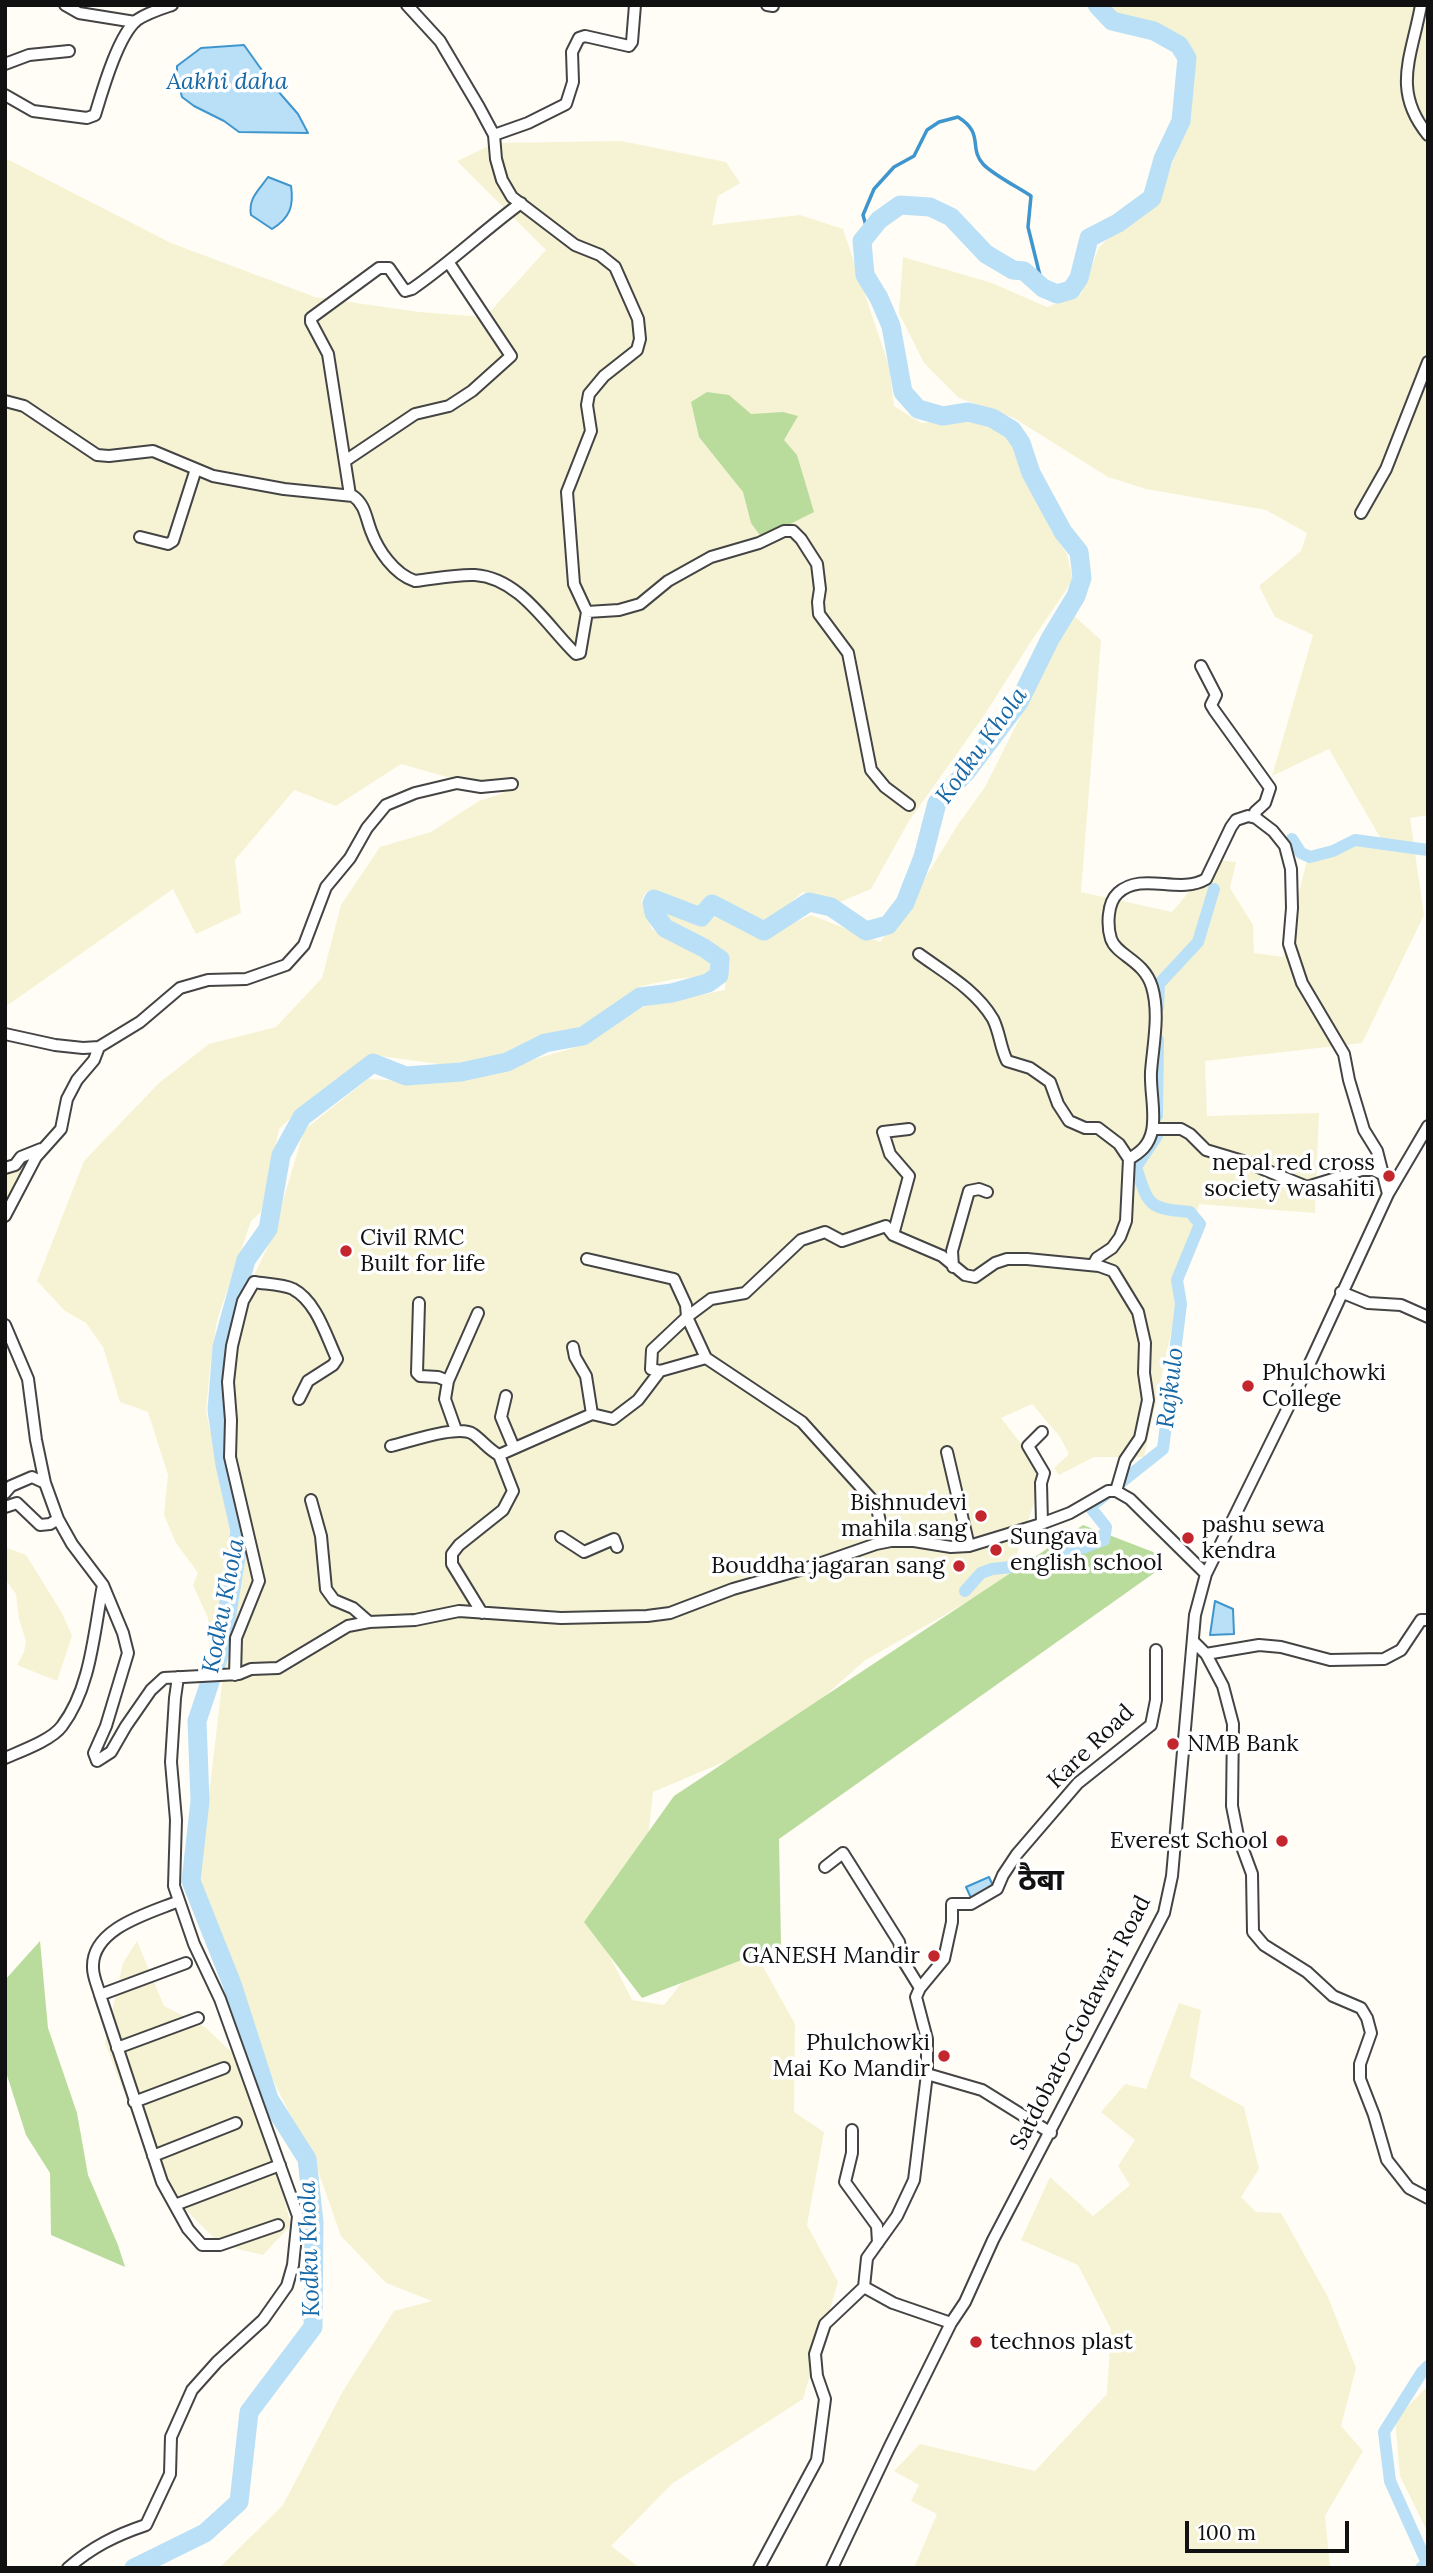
<!DOCTYPE html>
<html>
<head>
<meta charset="utf-8">
<style>
  body { margin:0 }
  #map { position:relative; width:1433px; height:2573px; overflow:hidden; background:#fffdf5; font-family:Lora,serif }
  canvas { display:block }
  .frame { position:absolute; inset:0; border:7px solid #111; pointer-events:none }
  .scale { position:absolute; left:1185px; top:2521px; width:164px; height:32px; box-sizing:border-box; border:4px solid #111; border-top:0; padding-left:9px; font-size:21px; line-height:24px; white-space:nowrap; color:#111; -webkit-text-stroke:5px #fff; paint-order:stroke }
</style>
</head>
<body>
<div id="map">
<canvas width="1433" height="2573"></canvas>
<div class="frame"></div>
<div class="scale">100 m</div>
</div>
<script>
const context = document.querySelector('canvas').getContext('2d');
context.lineJoin = 'round';
function fill(path, color) {
  context.fillStyle = color;
  context.fill(path, 'evenodd');
}
function trace(path, color, width, dash) {
  context.strokeStyle = color;
  context.lineWidth = width;
  context.lineCap = dash ? 'butt' : 'round';
  context.setLineDash(dash || []);
  context.stroke(path);
}
function write(font, color, halo, rows, align = 'center') {
  context.font = font + ' Lora,"Noto Sans Devanagari",serif';
  context.lineWidth = 7;
  context.setLineDash([]);
  context.textBaseline = 'middle';
  context.strokeStyle = halo;
  context.fillStyle = color;
  for (const [text, x, y, turn = 0] of rows) {
    context.save();
    context.translate(x, y);
    context.rotate((+turn || 0) * Math.PI / 180);
    context.textAlign = isNaN(turn) ? turn : align;
    if (halo) context.strokeText(text, 0, 0);
    context.fillText(text, 0, 0);
    context.restore();
  }
}
fill(new Path2D(`
  M 1105,5 L 1428,5 L 1428,815 L 1410,818 L 1424,915 L 1362,1043 L 1205,1061 L 1207,1116 L 1319,1113 L 1315,1213 L 1199,1204 L 1144,1457 L 1094,1457 L 1059,1475 L 1054,1468 L 1069,1454 L 1060,1437 L 1032,1404 L 1001,1418 L 1044,1473 L 1009,1578 L 864,1661 L 776,1740 L 653,1792 L 644,1875 L 604,1945 L 632,2000 L 664,2005 L 692,1970 L 756,1954 L 795,2024 L 794,2112 L 824,2132 L 807,2225 L 838,2282 L 803,2399 L 673,2483 L 611,2546 L 640,2568 L 219,2568 L 283,2505 L 343,2391 L 394,2311 L 432,2301 L 386,2283 L 341,2236 L 317,2168 L 259,2052 L 199,1880 L 232,1599 L 245,1547 L 241,1499 L 223,1413 L 235,1315 L 272,1238 L 304,1130 L 368,1079 L 439,1083 L 505,1068 L 576,1047 L 637,1008 L 725,990 L 726,956 L 671,925 L 661,911 L 693,921 L 716,917 L 766,936 L 811,915 L 880,942 L 906,909 L 957,826 L 985,787 L 1072,614 L 1101,640 L 1081,892 L 1172,912 L 1216,860 L 1236,862 L 1230,888 L 1253,925 L 1254,953 L 1283,957 L 1307,860 L 1381,839 L 1329,749 L 1272,776 L 1313,635 L 1275,617 L 1259,586 L 1301,551 L 1307,533 L 1266,510 L 1146,489 L 1108,477 L 1014,418 L 959,398 L 924,363 L 899,313 L 903,257 L 992,283 L 1047,307 L 1081,294 L 1099,247 L 1161,193 L 1186,127 L 1195,61 L 1183,39 L 1112,13 Z
  M 621,141 L 726,162 L 740,183 L 718,196 L 712,225 L 800,215 L 843,229 L 889,366 L 894,406 L 921,423 L 974,417 L 998,429 L 1014,442 L 1027,478 L 1052,532 L 1067,554 L 1073,580 L 1032,640 L 983,717 L 909,821 L 871,889 L 840,902 L 803,892 L 767,923 L 709,900 L 698,909 L 646,892 L 641,901 L 652,929 L 684,948 L 689,946 L 712,962 L 715,964 L 711,976 L 675,979 L 642,986 L 583,1030 L 503,1055 L 446,1065 L 380,1056 L 362,1061 L 314,1096 L 279,1129 L 261,1212 L 251,1221 L 217,1320 L 210,1368 L 206,1411 L 232,1532 L 216,1628 L 210,1648 L 208,1618 L 193,1585 L 198,1573 L 176,1543 L 164,1515 L 168,1475 L 148,1412 L 120,1402 L 103,1347 L 86,1323 L 65,1311 L 37,1281 L 84,1161 L 159,1083 L 209,1044 L 276,1027 L 322,978 L 341,905 L 380,847 L 431,832 L 479,801 L 504,793 L 401,764 L 336,806 L 294,790 L 235,860 L 241,913 L 196,934 L 173,889 L 5,1007 L 5,158 L 171,243 L 315,297 L 419,312 L 485,317 L 546,250 L 457,161 L 495,143 Z
  M 26,1162 L 12,1195 L 5,1210 L 5,1171 Z
  M 5,1547 L 26,1555 L 62,1613 L 72,1636 L 57,1681 L 17,1665 L 24,1652 L 26,1641 L 19,1619 L 16,1594 L 5,1579 Z
  M 137,1941 L 164,2006 L 205,2027 L 250,2070 L 291,2225 L 263,2255 L 221,2245 L 162,2186 L 140,2134 L 105,2043 L 123,1963 Z
  M 1179,2003 L 1201,2010 L 1190,2077 L 1244,2107 L 1259,2169 L 1241,2197 L 1256,2212 L 1281,2213 L 1328,2297 L 1356,2368 L 1341,2426 L 1363,2451 L 1325,2516 L 1330,2568 L 914,2568 L 937,2514 L 911,2501 L 919,2485 L 894,2471 L 920,2444 L 1035,2471 L 1107,2394 L 1111,2329 L 1078,2265 L 1021,2240 L 1050,2177 L 1093,2216 L 1130,2185 L 1118,2166 L 1135,2140 L 1101,2112 L 1125,2084 L 1146,2089 Z
  M 1428,2386 L 1428,2568 L 1426,2568 L 1426,2529 L 1400,2476 L 1395,2419 Z`), '#f6f3d4');
fill(new Path2D(`
  M 707,392 L 729,395 L 751,414 L 783,412 L 798,416 L 784,440 L 797,455 L 814,512 L 762,538 L 751,523 L 743,492 L 699,437 L 691,402 Z
  M 1083,1525 L 1161,1555 L 1164,1566 L 779,1839 L 781,1945 L 642,1998 L 584,1922 L 674,1796 Z
  M 40,1941 L 48,2028 L 77,2113 L 88,2175 L 118,2245 L 125,2267 L 51,2235 L 50,2173 L 26,2135 L 5,2069 L 5,1980 Z`), '#b9dc9c');
const water = new Path2D(`
  M 244,45 L 271,83 L 298,114 L 308,133 L 239,132 L 224,121 L 194,106 L 182,97 L 177,78 L 177,66 L 201,48 Z
  M 268,177 L 291,186 C 294,206 290,218 272,229 L 251,215 C 248,198 259,190 268,177 Z
  M 1215,1601 L 1233,1609 L 1234,1634 L 1210,1635 Z
  M 989,1877 L 994,1888 L 971,1898 L 966,1887 Z`);
fill(water, '#b9e0f7');
trace(water, '#3f96cf', 2);
trace(new Path2D(`
  M 868,233 L 863,215 L 874,189 L 894,167 L 914,156 L 927,130 L 939,122 L 958,117 C 985,134 968,147 983,164 C 992,174 1019,188 1031,196 L 1028,227 L 1043,288`), '#3f96cf', 3.5);
trace(new Path2D(`
  M 1292,839 L 1301,853 L 1310,857 L 1333,851 L 1355,840 L 1428,850
  M 1158,1007 L 1159,984 L 1198,942 L 1214,889
  M 1157,1116 L 1158,1040
  M 965,1591 L 981,1573 L 992,1569 L 1041,1564 L 1104,1540 L 1106,1527 L 1090,1507 L 1163,1449 L 1181,1304 L 1177,1280 L 1200,1224 L 1190,1212 C 1148,1208 1149,1207 1136,1167 L 1157,1136
  M 1421,2568 L 1427,2563 L 1390,2481 L 1384,2432 L 1422,2372 L 1428,2366`), '#b9e0f7', 12);
trace(new Path2D(`
  M 134,2568 L 205,2533 L 239,2502 L 249,2412 L 313,2327 L 314,2222 L 307,2159 L 269,2099 L 232,1984 L 191,1881 L 200,1801 L 197,1721 L 222,1646 L 240,1531 L 225,1465 L 217,1410 L 222,1347 L 246,1260 L 268,1229 L 281,1155 L 302,1117 L 373,1063 L 406,1076 L 461,1072 L 507,1062 L 545,1043 L 583,1036 L 640,997 L 672,993 L 708,983 L 719,975 L 720,959 L 704,948 L 665,928 L 654,913 L 652,903 L 654,899 L 701,917 L 712,904 L 764,931 L 809,902 L 831,907 L 866,931 L 888,925 L 905,903 L 923,857 L 937,803 L 967,771 L 1019,702 L 1050,639 L 1076,596 L 1082,578 L 1079,552 L 1063,532 L 1031,473 L 1021,443 L 1012,430 L 992,418 L 968,412 L 943,416 L 918,409 L 903,392 L 891,326 L 879,298 L 865,275 L 862,241 L 879,220 L 900,205 L 930,207 L 951,217 L 986,254 L 1013,270 L 1024,271 L 1043,288 L 1057,294 L 1071,290 L 1079,278 L 1089,238 L 1118,223 L 1152,198 L 1163,159 L 1181,121 L 1187,58 L 1179,45 L 1154,31 L 1112,21 L 1097,5`), '#b9e0f7', 19);
const minor = new Path2D(`
  M 65,5 L 79,13 L 135,22
  M 407,5 L 440,41 L 479,107 L 494,135 L 496,159 L 502,180 L 512,197 L 575,245 L 600,255 L 615,267 L 638,319 L 640,339 L 637,350 L 604,376 L 589,394 L 587,405 L 591,431 L 567,492 L 574,584 L 587,612
  M 767,5 L 773,6
  M 1421,5 C 1412,56 1391,90 1428,135
  M 5,64 L 29,55 L 69,51
  M 5,95 L 33,111 L 87,118 L 95,115 C 102,92 118,35 137,20 C 147,13 160,9 172,5
  M 494,135 L 528,123 L 566,104 L 573,82 L 572,52 L 579,38 L 585,36 L 629,46 L 632,42 L 635,5
  M 5,401 L 24,406 L 97,455 L 109,456 L 153,451 L 213,476 L 284,489 L 353,496 C 365,504 366,518 371,531 C 378,550 394,574 415,581 C 434,579 456,574 475,575 C 520,578 547,626 576,654 L 580,653 L 587,612 L 619,610 L 640,604 L 668,581 L 711,557 L 759,543 L 784,531 L 793,531 L 801,539 L 817,564 L 820,589 L 818,602 L 819,614 L 848,653 L 871,770 L 885,787 L 909,805
  M 345,461 L 415,414 L 449,406 L 472,391 L 511,356 L 449,263
  M 350,495 L 328,354 L 311,322 L 311,318 L 379,268 L 389,268 L 405,291 L 412,289 C 450,263 483,231 521,203
  M 1361,513 L 1386,469 L 1428,362
  M 140,537 L 168,544 L 173,541 L 196,469
  M 1201,666 L 1216,695 L 1211,705 L 1214,710 L 1270,788 L 1265,803 L 1255,812 L 1256,818
  M 919,954 C 945,973 976,990 993,1019 C 1000,1033 1000,1047 1007,1061 L 1030,1068 L 1050,1082 L 1058,1104 L 1069,1121 L 1085,1128 L 1098,1128 L 1119,1144 L 1129,1159 L 1126,1221 L 1120,1237 L 1112,1248 L 1097,1258 L 1093,1265
  M 5,1034 L 55,1045 L 83,1048 L 99,1047 L 140,1022 L 180,988 L 208,980 L 246,979 L 286,965 L 304,945 L 326,887 L 350,858 L 367,828 L 386,805 L 415,793 L 457,783 L 481,787 L 512,784
  M 1153,1129 L 1181,1129 L 1190,1134 L 1206,1150 L 1246,1162 L 1307,1187 L 1362,1170 L 1373,1170 L 1384,1175
  M 1129,1159 C 1141,1152 1149,1145 1152,1131 C 1156,1113 1150,1091 1151,1072 C 1153,1045 1160,1014 1152,987 C 1144,960 1117,956 1111,939 C 1107,926 1107,903 1118,893 C 1142,871 1179,895 1206,879 L 1231,827 L 1236,820 L 1248,816 L 1256,818 L 1273,831 L 1285,846 L 1291,869 L 1292,908 L 1289,944 L 1302,983 L 1344,1054 L 1349,1080 L 1364,1130 L 1377,1151 L 1388,1194
  M 5,1168 L 15,1165 L 21,1157 L 41,1149
  M 5,1216 L 36,1157 L 61,1129 L 67,1099 L 77,1080 L 94,1060 L 99,1047
  M 893,1235 L 909,1176 L 890,1154 L 883,1132 L 909,1129
  M 587,1259 L 674,1279 L 686,1305 L 687,1317 L 706,1358
  M 953,1267 L 952,1251 L 969,1191 L 979,1189 L 987,1192
  M 1341,1292 L 1368,1303 L 1401,1305 L 1428,1317
  M 419,1303 L 417,1373 L 420,1376 L 438,1377 L 448,1381
  M 5,1325 L 28,1379 L 36,1440 L 45,1483
  M 573,1347 L 575,1357 L 586,1376 L 592,1414
  M 660,1371 L 651,1369 L 652,1350 L 687,1317 L 711,1299 L 745,1293 L 801,1240 L 825,1232 L 842,1241 L 886,1226 L 893,1235 L 942,1256 L 965,1275 L 975,1277 L 995,1263 L 1007,1259 L 1027,1259 L 1099,1266 L 1113,1271 L 1138,1312 L 1145,1343 L 1144,1373 L 1148,1400 L 1140,1438 L 1125,1460 L 1116,1491
  M 506,1396 L 501,1417 L 514,1448
  M 456,1430 L 445,1399 L 448,1381 L 478,1313
  M 391,1446 C 409,1442 458,1424 473,1434 C 483,1441 488,1449 499,1455
  M 947,1452 L 969,1546
  M 5,1493 L 11,1486 L 32,1477 L 45,1483 L 58,1519 L 72,1544 L 103,1585 L 123,1633 L 128,1653 L 106,1726 L 94,1753 L 97,1761 L 111,1752 L 126,1726 L 151,1690 L 164,1678 L 239,1674 L 251,1669 L 278,1668 L 348,1626 L 369,1622 L 415,1620 L 459,1611 L 561,1618 L 647,1616 L 670,1613 L 733,1589 L 807,1568 L 876,1544 L 891,1541 L 914,1541 L 951,1547 L 969,1546 L 1038,1525 L 1070,1513 L 1108,1491 L 1116,1491 L 1130,1499 L 1206,1574
  M 311,1500 L 321,1536 L 326,1589 L 334,1600 L 353,1608 L 369,1622
  M 5,1507 L 17,1503 L 40,1525 L 50,1524 L 58,1519
  M 1042,1523 L 1041,1483 L 1044,1473 L 1028,1446 L 1042,1432
  M 561,1537 L 584,1552 L 614,1539 L 617,1547
  M 482,1613 L 452,1564 L 452,1554 L 459,1545 L 503,1510 L 513,1491 L 499,1455 L 592,1414 L 613,1419 L 638,1400 L 660,1371 L 706,1358 L 802,1422 L 876,1504 L 881,1526 L 891,1541
  M 1194,1642 L 1206,1654 L 1223,1686 L 1233,1724 L 1232,1806 L 1238,1836 L 1252,1874 L 1253,1932 L 1264,1945 L 1307,1972 L 1333,1996 L 1361,2008 L 1367,2018 L 1371,2033 L 1360,2064 L 1360,2079 L 1374,2115 L 1387,2160 L 1409,2188 L 1428,2198
  M 1206,1654 L 1259,1645 L 1281,1647 L 1330,1660 L 1384,1659 L 1401,1650 L 1421,1620 L 1428,1620
  M 235,1675 L 236,1638 L 259,1581 L 230,1457 L 231,1420 L 228,1382 L 232,1346 L 243,1301 L 254,1282 C 265,1284 282,1284 293,1289 C 317,1302 326,1336 337,1359 L 333,1365 L 308,1381 L 299,1399
  M 5,1758 C 21,1751 52,1740 62,1726 C 91,1688 94,1631 103,1585
  M 825,1867 L 843,1853 L 899,1942 L 904,1962 L 920,1988
  M 179,1901 C 150,1913 91,1928 93,1968 C 93,1977 98,1987 100,1995 L 162,2182 L 188,2229 L 202,2245 L 220,2245 L 278,2225
  M 100,1995 L 186,1963
  M 117,2048 L 198,2018
  M 927,2074 L 982,2090 L 1051,2133
  M 134,2102 L 224,2068
  M 852,2130 L 852,2153 L 845,2182 L 877,2226 L 878,2243
  M 153,2156 L 236,2123
  M 175,2205 L 280,2165
  M 864,2287 L 893,2303 L 951,2323
  M 68,2568 C 92,2547 116,2535 146,2525 L 170,2474 L 171,2437 L 192,2390 L 217,2362 L 263,2320 L 287,2286 L 293,2265 L 298,2216 L 220,1999 L 194,1944 L 174,1886 L 176,1820 L 171,1762 L 175,1698 L 178,1677
  M 759,2568 L 817,2460 L 825,2399 L 817,2376 L 815,2354 L 825,2324 L 864,2287 L 867,2258 L 897,2216 L 914,2180 L 927,2074 L 927,2039 L 916,1997 L 920,1988 L 944,1959 L 952,1922 L 952,1904 L 971,1904 L 997,1889 L 1003,1875 L 1017,1854 L 1078,1783 L 1151,1725 L 1156,1700 L 1156,1650
  M 832,2568 L 890,2446 L 951,2323 L 965,2302 L 993,2240 L 1164,1913 L 1172,1876 L 1195,1615 L 1206,1574 L 1309,1365 L 1388,1194 L 1428,1126`);
trace(minor, '#444', 14);
trace(minor, '#fff', 10);
for (const [x, y, r, color] of [
  [1389,1176,7,"#c4262e"],
  [346,1251,7,"#c4262e"],
  [1248,1386,7,"#c4262e"],
  [981,1516,7,"#c4262e"],
  [1188,1538,7,"#c4262e"],
  [996,1550,7,"#c4262e"],
  [959,1566,7,"#c4262e"],
  [1173,1744,7,"#c4262e"],
  [1282,1841,7,"#c4262e"],
  [934,1956,7,"#c4262e"],
  [944,2056,7,"#c4262e"],
  [976,2342,7,"#c4262e"]
]) {
  const dot = new Path2D();
  dot.arc(x, y, r, 0, 2 * Math.PI);
  context.fillStyle = color;
  context.fill(dot);
  trace(dot, '#fff', 2.5);
}
write('23px', '#111', '#fff', [
  ["nepal red cross",1375,1163],
  ["society wasahiti",1375,1189],
  ["Civil RMC",360,1238,"left"],
  ["Built for life",360,1264,"left"],
  ["Phulchowki",1262,1373,"left"],
  ["College",1262,1399,"left"],
  ["Bishnudevi",967,1503],
  ["mahila sang",967,1529],
  ["pashu sewa",1202,1525,"left"],
  ["kendra",1202,1551,"left"],
  ["Sungava",1010,1537,"left"],
  ["english school",1010,1563,"left"],
  ["Bouddha jagaran sang",945,1566],
  ["NMB Bank",1187,1744,"left"],
  ["Everest School",1268,1841],
  ["GANESH Mandir",920,1956],
  ["Phulchowki",930,2043],
  ["Mai Ko Mandir",930,2069],
  ["technos plast",990,2342,"left"]
], 'right');
write('23px', '#111', '#fff', [
  ["Kare Road",1091,1747,-44],
  ["Satdobato-Godawari Road",1081,2023,-63]
]);
write('italic 24px', '#1768a6', '#fff', [
  ["Aakhi daha",227,82],
  ["Kodku Khola",982,746,-54],
  ["Rajkulo",1171,1388,-83],
  ["Kodku Khola",224,1606,-79],
  ["Kodku Khola",310,2249,-92]
]);
write('bold 30px', '#111', '#fff', [
  ["ठैबा",1041,1881]
]);
</script>
</body>
</html>
